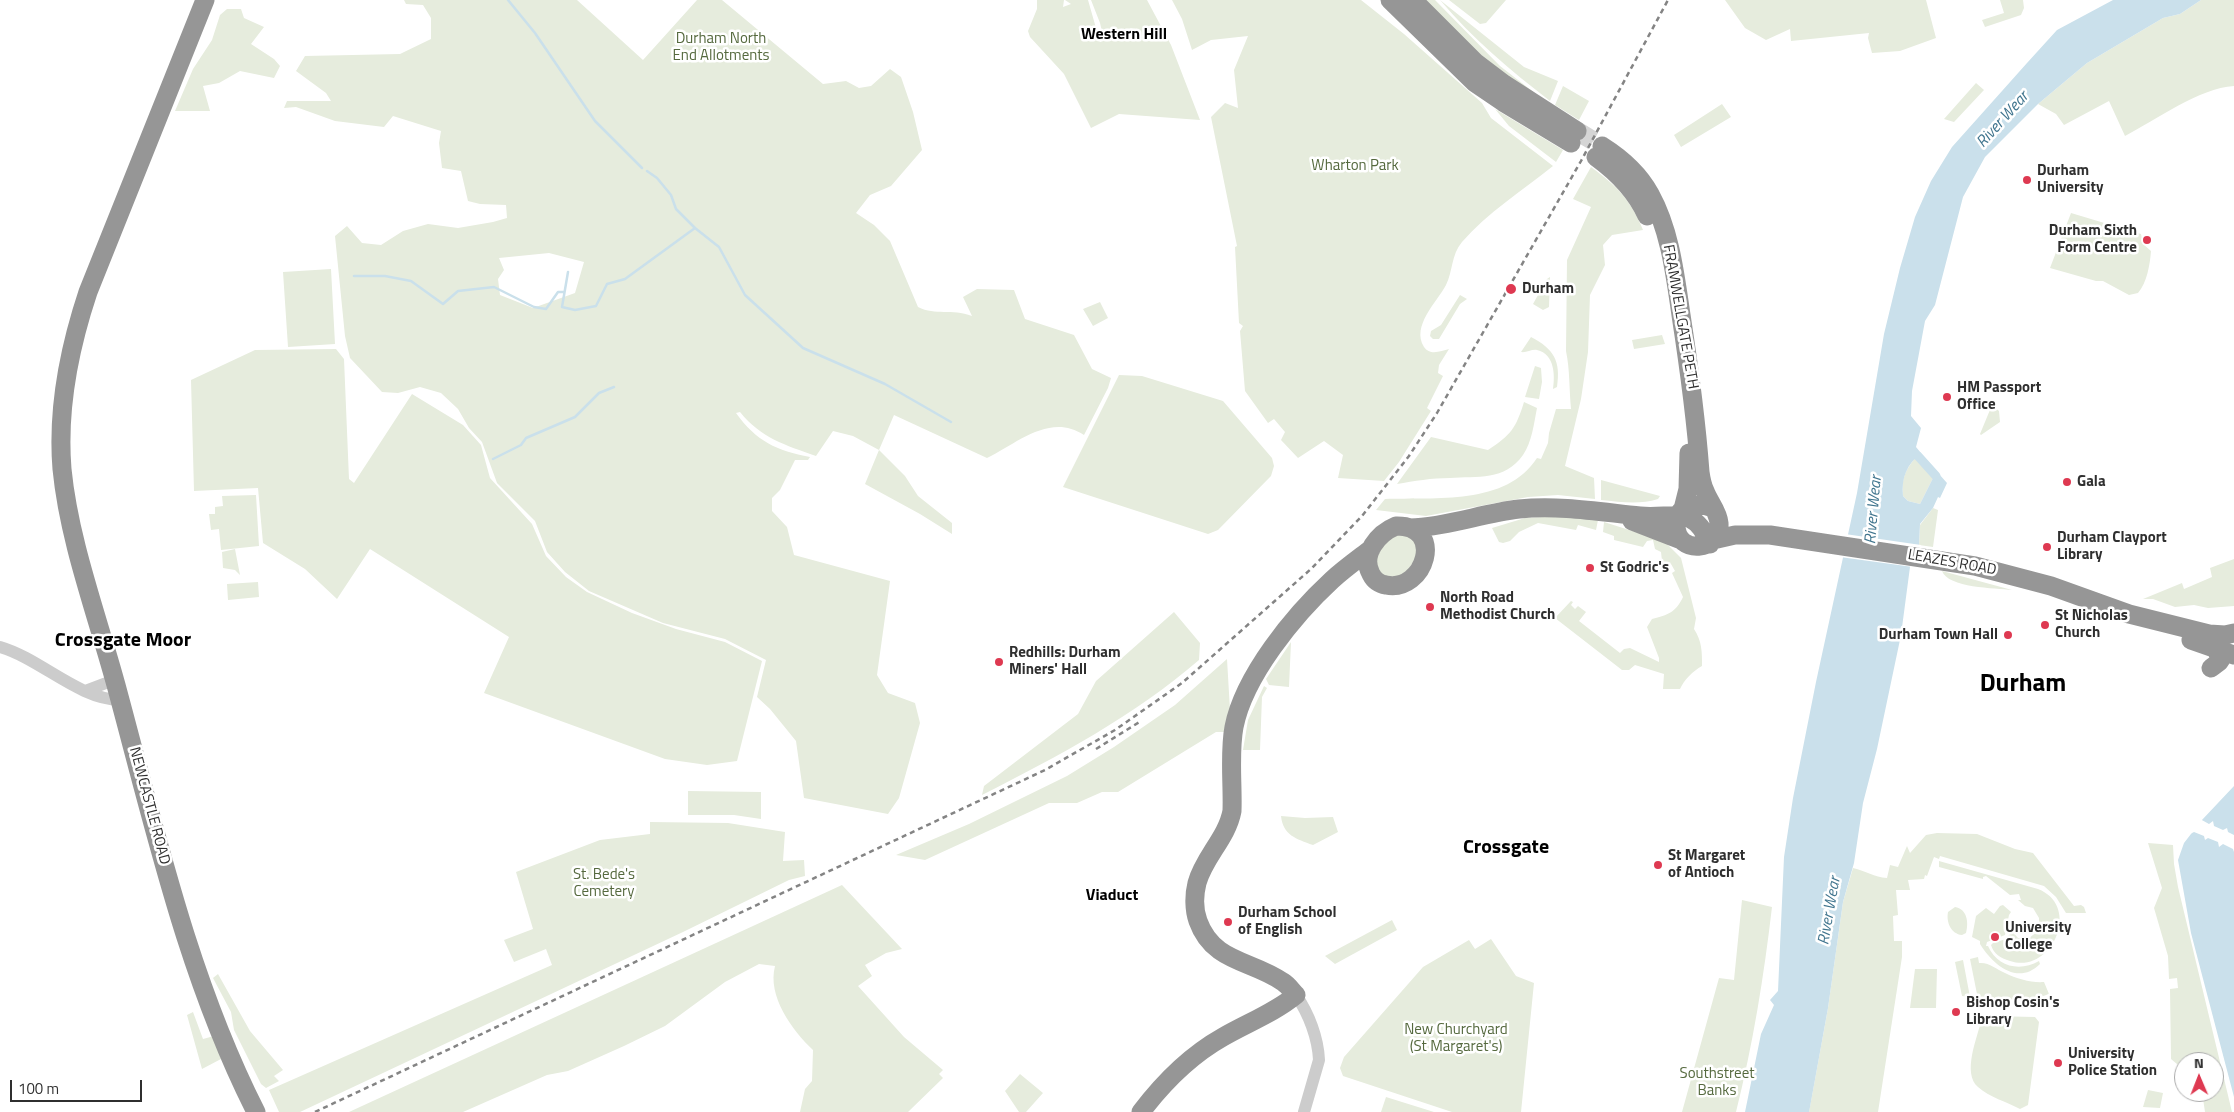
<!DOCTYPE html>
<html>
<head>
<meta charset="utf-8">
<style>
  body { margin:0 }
  #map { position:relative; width:2234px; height:1112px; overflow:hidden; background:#fff; font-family:"Titillium Web",sans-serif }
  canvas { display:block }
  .north { position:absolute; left:2174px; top:1052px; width:50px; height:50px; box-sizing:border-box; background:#fff; border:1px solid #acacac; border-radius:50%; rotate:359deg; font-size:14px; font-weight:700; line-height:20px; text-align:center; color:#2f2f2f }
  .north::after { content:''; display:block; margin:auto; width:18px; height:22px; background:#de3951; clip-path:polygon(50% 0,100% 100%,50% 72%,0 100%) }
  .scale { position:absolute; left:10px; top:1080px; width:132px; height:22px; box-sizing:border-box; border:2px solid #2f2f2f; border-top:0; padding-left:6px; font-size:15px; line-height:18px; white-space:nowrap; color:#2f2f2f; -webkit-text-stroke:4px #fff; paint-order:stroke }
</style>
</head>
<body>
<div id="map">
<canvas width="2234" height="1112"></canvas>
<div class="north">N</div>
<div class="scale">100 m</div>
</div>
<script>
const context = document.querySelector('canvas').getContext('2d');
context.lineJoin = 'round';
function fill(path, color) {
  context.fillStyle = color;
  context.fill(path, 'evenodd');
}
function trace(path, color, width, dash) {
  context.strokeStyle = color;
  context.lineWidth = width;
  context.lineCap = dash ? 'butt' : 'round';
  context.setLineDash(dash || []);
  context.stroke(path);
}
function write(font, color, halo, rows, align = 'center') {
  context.font = font + ' "Titillium Web",sans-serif';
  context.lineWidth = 5;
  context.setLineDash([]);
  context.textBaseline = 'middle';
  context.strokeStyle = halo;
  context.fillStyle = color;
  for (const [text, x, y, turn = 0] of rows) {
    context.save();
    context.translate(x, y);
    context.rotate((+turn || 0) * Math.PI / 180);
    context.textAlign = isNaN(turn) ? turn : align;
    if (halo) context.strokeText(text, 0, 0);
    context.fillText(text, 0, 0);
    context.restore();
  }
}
fill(new Path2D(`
  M 404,0 L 577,0 L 643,60 L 697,0 L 722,0 L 823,84 L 846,81 L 859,88 L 871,86 L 890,69 L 901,77 L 913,112 L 922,150 L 891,186 L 870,195 L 856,213 L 874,225 L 890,241 L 918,307 C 936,316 951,308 972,316 L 963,297 L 977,289 L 1014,290 L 1025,319 L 1074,335 L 1092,369 L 1111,378 L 1108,388 L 1084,435 C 1050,412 1016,444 987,458 L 894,415 L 879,450 L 905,476 L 918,496 L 952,523 L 952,534 L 920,514 L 865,484 L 879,450 L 853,436 L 833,431 L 816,456 C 785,445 761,438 740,412 L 736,413 C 756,441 777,451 810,457 L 808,460 L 795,460 L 780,490 L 772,498 L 772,511 L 787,527 L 794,555 L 890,581 L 877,675 L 888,693 L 915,703 L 920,723 L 899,798 L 888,814 L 804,798 L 796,741 L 770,709 L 757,697 L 766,660 L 725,639 L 663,623 L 589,591 L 565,572 L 547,552 L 535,521 L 497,483 L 482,442 L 469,428 L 458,409 L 441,393 L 420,387 L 398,393 L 382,392 L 350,358 L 345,336 L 335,236 L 347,226 L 362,243 L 381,245 L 403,231 L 428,224 L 458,228 L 493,222 L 507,218 L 506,205 L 480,204 L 468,201 L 461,171 L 442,168 L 439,143 L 441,131 L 393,116 L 384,127 L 335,121 L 296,107 L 284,108 L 287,101 L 331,101 L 326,93 L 296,71 L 305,56 L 400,54 L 431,39 L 431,18 L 423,5 L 406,4 ZM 549,253 L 584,262 L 575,293 L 533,308 L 500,295 L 498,279 L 504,270 L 499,258 Z
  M 1037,0 L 1064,0 L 1063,7 L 1071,4 L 1065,0 L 1088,0 L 1100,42 L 1104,40 L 1100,23 L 1091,0 L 1147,0 L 1171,45 L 1200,120 L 1119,114 L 1091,128 L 1064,74 L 1030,37 L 1028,31 L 1037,9 Z
  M 1172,0 L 1361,0 L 1404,34 L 1482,103 L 1491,118 L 1553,166 C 1523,190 1487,213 1462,242 C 1451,255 1453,271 1446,285 C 1437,302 1411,326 1424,347 C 1430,356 1441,351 1449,349 L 1439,365 L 1438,373 L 1443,376 L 1427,408 L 1431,411 L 1399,462 L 1384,481 L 1338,478 L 1343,455 L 1324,441 L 1298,458 L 1281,440 L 1285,432 L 1274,419 L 1268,423 L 1245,391 L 1240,331 L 1243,326 L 1239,323 L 1235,247 L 1237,246 L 1211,117 L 1225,103 L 1238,108 L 1234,70 L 1248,36 L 1211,40 L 1192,50 L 1182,19 Z
  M 1421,0 L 1435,0 L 1500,66 L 1545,101 L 1509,81 Z
  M 1440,0 L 1524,67 L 1558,81 L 1550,101 C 1510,70 1473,39 1440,0 Z
  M 1449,0 L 1506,0 L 1486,23 L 1480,24 Z
  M 1725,0 L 1926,0 L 1936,38 L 1900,51 L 1872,53 L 1868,38 L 1869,33 L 1791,41 L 1790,29 L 1766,40 L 1745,28 Z
  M 2000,0 L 2023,0 L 2024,8 L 2021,15 L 1985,27 L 1982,20 L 2004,13 Z
  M 2201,0 L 2234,0 L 2234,86 C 2199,88 2156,120 2125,136 L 2109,101 L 2064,125 L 2056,114 L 2038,104 L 2087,63 L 2163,18 L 2180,14 Z
  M 227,9 L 241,9 L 244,18 L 264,27 L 251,44 L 274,59 L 280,66 L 274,78 L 240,71 L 219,83 L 203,86 L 210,111 L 175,111 L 193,69 L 212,40 L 220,15 Z
  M 1976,83 L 1984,90 L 1954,122 L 1944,119 Z
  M 1563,86 L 1589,101 L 1579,120 L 1555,105 Z
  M 1722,104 L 1731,117 L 1681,147 L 1674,135 Z
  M 1495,109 L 1563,150 L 1556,162 L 1509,126 Z
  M 1591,167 C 1617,186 1631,200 1643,230 L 1612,235 L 1603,245 L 1605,265 L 1590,295 L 1588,352 L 1581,399 L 1565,466 L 1594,478 L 1595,499 L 1558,495 L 1528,497 L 1426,516 L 1376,510 L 1385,499 C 1435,497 1506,506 1537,458 L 1541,459 L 1548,443 L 1549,433 L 1556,409 L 1571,409 C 1569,389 1570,370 1566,351 L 1567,260 L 1591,207 L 1573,199 Z
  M 2071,213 L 2141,234 L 2143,244 L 2151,251 C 2150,264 2147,283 2138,293 L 2129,295 L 2103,281 L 2096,281 L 2050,268 Z
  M 331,269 L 335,344 L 288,347 L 283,272 Z
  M 1550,277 L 1549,307 L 1543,310 L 1533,304 L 1547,279 Z
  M 1460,295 L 1467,299 L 1460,304 L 1439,339 L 1433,339 L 1430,336 L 1431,331 L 1441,325 Z
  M 1100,302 L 1108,318 L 1093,326 L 1083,309 Z
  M 1662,335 L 1665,344 L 1634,349 L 1632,340 Z
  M 1531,337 C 1554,349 1561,361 1557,387 L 1553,389 C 1555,376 1555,354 1537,350 C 1532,349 1526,353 1521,352 Z
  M 336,349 L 344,359 L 349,479 L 354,483 L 412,394 L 463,425 L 481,445 L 490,478 L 532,524 L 546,556 L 566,577 L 587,592 L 632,613 L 676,629 L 725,642 L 762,661 L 737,761 L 707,765 L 665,759 L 484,693 L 509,637 L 370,549 L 337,599 L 305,569 L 263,543 L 258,488 L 194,491 L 191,380 L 255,350 Z
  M 1535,366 L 1541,368 L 1542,382 L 1539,399 L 1525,397 Z
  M 1119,375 L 1142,376 L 1223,401 L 1272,458 L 1274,466 L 1271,476 L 1218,530 L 1208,534 L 1063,487 Z
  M 1524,402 L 1537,408 C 1534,423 1532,442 1523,455 C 1505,481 1477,476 1450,478 C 1432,478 1414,481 1397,484 L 1431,437 L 1488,450 C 1511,435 1516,428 1524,402 Z
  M 1992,405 L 1999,411 L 2000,422 L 1981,435 L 1980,434 Z
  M 1915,458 L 1933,478 L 1920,504 L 1908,501 L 1903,496 C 1901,479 1905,471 1915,458 Z
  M 1601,480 L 1660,496 L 1658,499 C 1639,505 1621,502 1601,500 Z
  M 256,495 L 259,546 L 221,550 L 219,529 L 211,530 L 209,514 L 215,514 L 215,507 L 223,506 L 222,496 Z
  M 1933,508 L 1938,510 L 1933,547 L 1919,545 L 1920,525 Z
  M 1560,516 L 1598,520 L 1596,530 L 1578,525 L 1576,530 L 1538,523 L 1519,532 L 1510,541 L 1503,543 L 1499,542 L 1492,528 L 1525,518 Z
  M 1604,522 L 1664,541 L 1681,558 L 1696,618 L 1694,629 C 1702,641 1702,652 1702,666 C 1693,671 1684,680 1680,689 L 1663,689 L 1664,674 L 1635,665 L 1629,670 L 1622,670 L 1555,618 L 1571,601 L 1573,602 L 1571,605 L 1575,609 L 1578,606 L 1586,612 L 1579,621 L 1620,653 L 1624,649 L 1630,648 L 1659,662 L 1659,658 L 1647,627 L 1652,619 C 1668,615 1676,612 1683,597 L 1672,573 L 1675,571 L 1671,564 L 1662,561 L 1661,552 L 1655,549 L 1653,540 L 1647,541 L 1643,547 L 1614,540 L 1614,536 L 1603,532 Z
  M 1395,535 L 1413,536 L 1419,554 L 1403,577 L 1379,576 L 1375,556 L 1382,545 Z
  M 235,549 L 240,575 L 235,570 L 223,568 L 222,552 Z
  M 2234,559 L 2234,606 L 2208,608 L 2194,605 L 2175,607 L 2153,599 L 2143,599 L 2182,583 L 2184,589 L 2212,577 L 2210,568 Z
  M 1942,571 L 2012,590 C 1995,588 1948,588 1942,571 Z
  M 258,582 L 259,597 L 228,600 L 227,584 Z
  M 1174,612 L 1200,643 L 1199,660 C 1134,716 1059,756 982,795 L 984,786 L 1078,714 L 1096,681 Z
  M 1291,642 L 1289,687 L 1269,685 L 1266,679 Z
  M 1227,659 L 1230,710 L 1224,732 L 1216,732 L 1118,792 L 1102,792 L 1077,803 L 1049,803 L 925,860 L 896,855 L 969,824 L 1067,776 L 1114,747 L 1175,705 Z
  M 1264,686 L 1267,688 L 1262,697 L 1260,750 L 1243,750 L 1248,720 Z
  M 688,791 L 761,792 L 761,819 L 734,815 L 688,815 Z
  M 1281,816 L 1305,818 L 1333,817 L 1338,832 L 1313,845 C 1296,839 1283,835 1281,816 Z
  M 650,822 L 728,823 L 785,832 L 783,861 L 804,860 L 805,876 L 789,880 L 683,932 L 300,1112 L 279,1112 L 269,1090 L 552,965 L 546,949 L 514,962 L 504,940 L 533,929 L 516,872 L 600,840 L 650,834 Z
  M 1937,833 L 1977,834 L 2015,849 L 2033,853 L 2074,906 L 2081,905 L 2084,907 L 2086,913 L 2066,913 L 2056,897 L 2044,886 L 1940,856 L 1939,859 L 1934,857 L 1927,876 L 1925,875 L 1924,879 L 1908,880 L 1910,890 L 1896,890 L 1898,915 L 1893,916 L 1894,941 L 1902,941 L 1902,957 L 1878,1112 L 1809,1112 L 1828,1008 L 1843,902 L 1853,868 C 1866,871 1874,877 1887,878 L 1890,865 L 1898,867 L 1907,846 L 1910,853 L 1926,835 Z
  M 2148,843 L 2173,845 L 2174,864 L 2178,887 L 2232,1112 L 2205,1112 L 2202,1092 L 2214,1092 L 2214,1062 L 2184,1062 L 2184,1070 L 2171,1059 L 2170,989 L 2178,988 L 2177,978 L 2169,979 L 2168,956 L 2154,908 L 2162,888 Z
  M 1939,861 L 2038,889 C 2082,906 2052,975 2010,961 C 2000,958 1994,954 1991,945 L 1993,943 L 2006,939 L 2012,931 L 2018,938 L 2028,939 L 2039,930 L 2039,918 L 2033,908 L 2025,906 L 2018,900 L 2021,900 L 2019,894 L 2010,895 L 1986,876 L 1983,877 L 1983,879 L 1939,867 Z
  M 842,885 L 902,949 L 886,953 L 865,965 L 872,976 L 858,986 L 904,1037 L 943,1070 L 939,1074 L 943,1078 L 908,1112 L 800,1112 L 805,1089 L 812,1081 L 813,1050 C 792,1030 767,996 775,966 L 759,964 L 725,982 L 665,1026 L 624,1046 L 568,1071 L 547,1075 L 463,1112 L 349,1112 Z
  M 1742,900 L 1772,907 C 1764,976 1753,1044 1736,1112 L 1682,1112 L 1719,978 L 1734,980 Z
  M 2003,905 L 2011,912 L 2009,915 L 2005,935 L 1987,942 L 1986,946 L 1988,946 C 1997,967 2020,972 2039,961 L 2040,964 C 2018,986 1993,965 1980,944 L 1980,941 L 1972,937 L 1976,916 L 1986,908 L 1994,914 L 2000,906 Z
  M 1955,907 C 1967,909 1969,922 1966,933 L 1962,935 C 1951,934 1946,922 1948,912 Z
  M 1392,920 L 1397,930 L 1335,964 L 1325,956 Z
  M 1491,939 L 1516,976 L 1534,983 L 1521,1112 L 1452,1112 L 1343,1076 L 1340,1068 L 1344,1057 L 1423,967 L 1469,940 L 1475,949 Z
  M 1978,957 L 1979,963 C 1989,962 1996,969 2005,973 C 2017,979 2032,983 2044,982 L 2049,994 L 2032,1000 L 1978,999 L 1970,959 Z
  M 1963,960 L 1970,997 L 1962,996 L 1955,962 Z
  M 1915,969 L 1937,969 L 1936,1008 L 1910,1008 Z
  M 218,974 L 250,1031 L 283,1070 L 274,1076 L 279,1081 L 266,1088 L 261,1084 L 234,1030 L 231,1012 L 213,978 Z
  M 193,1012 L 203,1039 L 214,1036 L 221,1059 L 202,1069 L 187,1015 Z
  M 1989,1016 L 2035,1017 L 2039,1022 L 2028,1105 L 2020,1109 C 2007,1102 1989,1097 1978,1087 C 1962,1073 1977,1039 1981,1021 Z
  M 1020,1074 L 1043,1093 L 1026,1112 L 1019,1112 L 1005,1091 Z
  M 2148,1090 L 2163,1093 L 2160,1108 L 2143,1107 Z
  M 1386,1097 L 1434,1112 L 1381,1112 Z`), '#e6ecdd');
fill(new Path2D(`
  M 2113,0 L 2201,0 L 2180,14 L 2163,18 L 2087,63 L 2038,104 L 1985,157 L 1963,197 L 1935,305 L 1925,321 L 1912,391 L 1911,416 L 1921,428 L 1916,447 L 1921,453 C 1907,465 1901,477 1903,496 L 1908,501 L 1920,504 L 1933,478 L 1939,474 L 1947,483 L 1940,498 L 1938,497 L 1933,508 L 1920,524 L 1919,545 L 1910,567 L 1901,635 L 1877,749 L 1863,803 L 1854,863 L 1843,902 L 1828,1008 L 1810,1107 L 1809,1112 L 1745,1112 L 1761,1034 L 1774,1005 L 1770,1000 L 1778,991 L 1784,857 L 1793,798 L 1816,682 L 1857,493 L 1884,334 L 1900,268 L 1915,217 L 1931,181 L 1952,147 L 2027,63 L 2057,30 Z
  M 2234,786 L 2234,1097 L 2191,933 L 2178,860 L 2184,843 L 2201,821 Z`), '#cae0eb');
fill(new Path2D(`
  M 1845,534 L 1921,545 L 1913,567 L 1840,557 Z
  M 2200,819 L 2209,824 L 2213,821 L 2214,826 L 2223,830 L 2227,828 L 2228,832 L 2234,835 L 2234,852 L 2233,849 L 2223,844 L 2219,847 L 2218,842 L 2208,838 L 2205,840 L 2204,836 L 2194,832 L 2190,834 L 2190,831 Z`), '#fff');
trace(new Path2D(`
  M 508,0 L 535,33 L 595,121 L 642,168
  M 647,171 L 657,178 L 671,195 L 676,209 L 695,228
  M 568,272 L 562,307 L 575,310 L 596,306 L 607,284 L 625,279 L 695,228 L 719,247 L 745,295 L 803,348 L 885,384 L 951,422
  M 354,276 L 385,276 L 411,281 L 443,304 L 458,291 L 494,287 L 534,307 L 546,309 L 558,292 L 563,292
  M 493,459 L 521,445 L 526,438 L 575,417 L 599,393 L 614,387`), '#cae0eb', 2.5);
trace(new Path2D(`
  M 1918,456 L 1936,476`), '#cae0eb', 9);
trace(new Path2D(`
  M 1577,131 L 1602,146`), '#d5d5d5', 19, [19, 9]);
trace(new Path2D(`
  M 0,647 C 41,659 78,699 120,700
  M 85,691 L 114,680
  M 1296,995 C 1309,1014 1318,1038 1319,1060 L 1304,1112`), '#ccc', 12);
trace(new Path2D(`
  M 205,0 L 88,292 C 69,349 57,408 62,469 C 69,541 97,615 116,685 C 155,829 188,978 256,1112
  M 1390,0 L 1475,83 L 1503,102 L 1571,143
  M 1413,0 L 1475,62 L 1504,84 L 1577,131
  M 1602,146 C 1621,158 1639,174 1650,194 C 1670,230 1675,274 1681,315 C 1689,367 1696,419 1700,472 C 1701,479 1702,485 1705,491 C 1709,502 1718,511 1719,523 C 1721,552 1677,555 1676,526 C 1675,504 1698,502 1713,508
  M 1596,157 C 1618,173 1636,191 1647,216
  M 1683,509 L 1688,489 L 1689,453
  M 1632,521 L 1681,540
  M 1396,526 C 1446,525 1425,593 1386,585 C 1379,584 1374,580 1371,574 C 1360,554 1379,533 1396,526 Z
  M 1410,528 C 1447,527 1483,513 1519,509 C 1560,505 1600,512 1640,516 C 1675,519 1693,504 1710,544
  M 1713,540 L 1735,535 L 1770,535 L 1975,566 L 2051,586 L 2129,614 L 2209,634 L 2225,635 L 2234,633
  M 2191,640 L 2234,655
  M 2211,668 L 2219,662 L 2221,659 L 2215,648
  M 1141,1112 C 1163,1083 1191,1055 1223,1037 C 1247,1023 1274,1013 1296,995 C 1292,991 1288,985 1283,982 C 1252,960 1213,963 1198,921 C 1194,910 1194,895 1197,883 C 1204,857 1227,838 1232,811 C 1233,785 1229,753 1234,727 C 1244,676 1294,615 1332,580 C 1344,569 1358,559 1371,549`), '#969696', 19);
trace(new Path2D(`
  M 1096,749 L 1141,721
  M 315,1112 L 1045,770 L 1115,730 L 1182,683 L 1311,569 L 1362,516 L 1409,456 L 1437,413 L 1581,161 L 1668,0`), '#848484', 2.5, [5, 4]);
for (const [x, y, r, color] of [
  [2027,180,5,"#de3951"],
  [2147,240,5,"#de3951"],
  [1511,289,6,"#de3951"],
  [1947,397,5,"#de3951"],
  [2067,482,5,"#de3951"],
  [2047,547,5,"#de3951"],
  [1590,568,5,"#de3951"],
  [1430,607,5,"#de3951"],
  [2045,625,5,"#de3951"],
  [2008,635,5,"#de3951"],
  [999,662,5,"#de3951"],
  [1658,865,5,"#de3951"],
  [1228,922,5,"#de3951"],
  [1995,937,5,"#de3951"],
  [1956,1012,5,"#de3951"],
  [2058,1063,5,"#de3951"]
]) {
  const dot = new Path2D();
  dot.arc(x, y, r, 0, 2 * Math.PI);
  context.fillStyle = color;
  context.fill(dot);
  trace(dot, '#fff', 2);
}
write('15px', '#55693e', '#fff', [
  ["Durham North",721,39],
  ["End Allotments",721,56],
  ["Wharton Park",1355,166],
  ["St. Bede's",604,875],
  ["Cemetery",604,892],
  ["New Churchyard",1456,1030],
  ["(St Margaret's)",1456,1047],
  ["Southstreet",1717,1074],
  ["Banks",1717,1091]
]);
write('bold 15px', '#2f2f2f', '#fff', [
  ["Durham",2037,171],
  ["University",2037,188],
  ["Durham Sixth",2137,231,"right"],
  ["Form Centre",2137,248,"right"],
  ["Durham",1522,289],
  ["HM Passport",1957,388],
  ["Office",1957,405],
  ["Gala",2077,482],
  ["Durham Clayport",2057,538],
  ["Library",2057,555],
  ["St Godric's",1600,568],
  ["North Road",1440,598],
  ["Methodist Church",1440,615],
  ["St Nicholas",2055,616],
  ["Church",2055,633],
  ["Durham Town Hall",1998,635,"right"],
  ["Redhills: Durham",1009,653],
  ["Miners' Hall",1009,670],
  ["St Margaret",1668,856],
  ["of Antioch",1668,873],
  ["Durham School",1238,913],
  ["of English",1238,930],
  ["University",2005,928],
  ["College",2005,945],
  ["Bishop Cosin's",1966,1003],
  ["Library",1966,1020],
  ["University",2068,1054],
  ["Police Station",2068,1071]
], 'left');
write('15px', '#2f2f2f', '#fff', [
  ["FRAMWELLGATE PETH",1680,317,80],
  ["LEAZES ROAD",1952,563,10],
  ["NEWCASTLE ROAD",149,806,75]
]);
write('bold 16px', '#000', '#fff', [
  ["Western Hill",1124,35],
  ["Viaduct",1112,896]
]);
write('italic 16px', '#40758e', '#fff', [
  ["River Wear",2003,120,-48],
  ["River Wear",1874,510,-85],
  ["River Wear",1830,911,-80]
]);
write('bold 20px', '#000', '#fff', [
  ["Crossgate Moor",123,641],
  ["Crossgate",1506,848]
]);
write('bold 25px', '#000', '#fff', [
  ["Durham",2023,685]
]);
</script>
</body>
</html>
